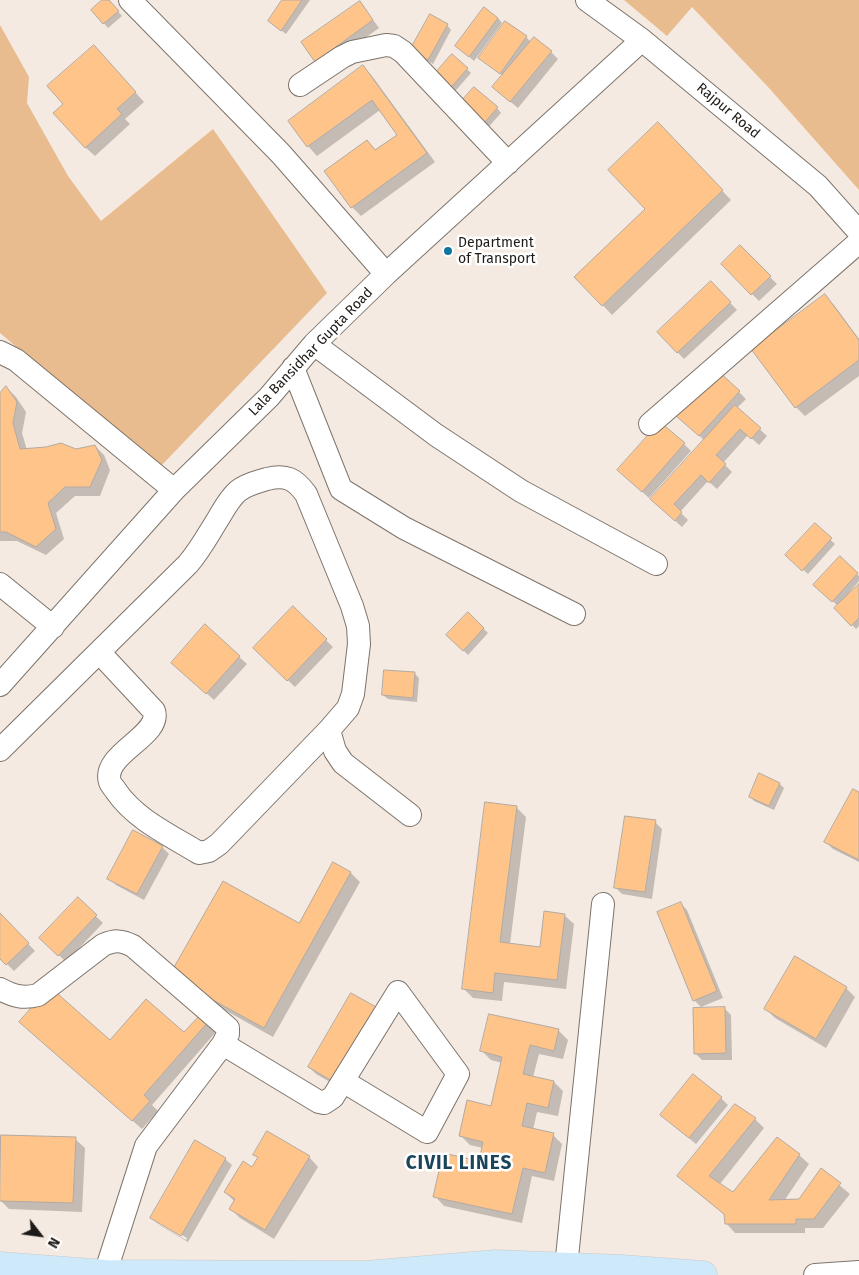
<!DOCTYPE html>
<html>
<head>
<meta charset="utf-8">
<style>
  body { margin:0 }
  #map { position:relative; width:859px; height:1275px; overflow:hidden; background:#f4eae1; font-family:"Fira Sans",sans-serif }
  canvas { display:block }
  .north { position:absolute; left:15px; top:1210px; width:50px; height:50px; -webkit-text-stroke:4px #fff; paint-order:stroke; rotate:120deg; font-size:14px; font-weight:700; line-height:20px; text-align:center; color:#1e1a17 }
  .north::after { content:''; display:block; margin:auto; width:18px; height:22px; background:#1e1a17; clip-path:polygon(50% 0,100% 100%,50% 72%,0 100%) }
</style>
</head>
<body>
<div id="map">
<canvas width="859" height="1275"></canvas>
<div class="north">N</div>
</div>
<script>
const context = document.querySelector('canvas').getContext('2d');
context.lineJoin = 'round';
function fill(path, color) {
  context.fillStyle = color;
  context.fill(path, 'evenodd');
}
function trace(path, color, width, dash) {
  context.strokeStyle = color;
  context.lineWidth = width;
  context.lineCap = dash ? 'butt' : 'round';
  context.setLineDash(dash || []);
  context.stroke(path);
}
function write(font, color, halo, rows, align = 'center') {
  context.font = font + ' "Fira Sans",sans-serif';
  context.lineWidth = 5;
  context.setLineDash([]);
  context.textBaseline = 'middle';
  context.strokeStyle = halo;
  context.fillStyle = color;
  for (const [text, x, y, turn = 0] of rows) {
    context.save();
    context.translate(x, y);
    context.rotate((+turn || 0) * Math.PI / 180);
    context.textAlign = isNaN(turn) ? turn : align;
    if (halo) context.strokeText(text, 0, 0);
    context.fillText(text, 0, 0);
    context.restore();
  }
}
fill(new Path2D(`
  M 624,0 L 859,0 L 859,190 L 769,88 L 692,7 L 667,36 Z
  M 0,25 L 29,77 L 27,103 L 68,176 L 101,221 L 213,129 L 327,293 L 159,468 L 0,333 Z`), '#e9bc8f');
fill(new Path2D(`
  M 104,0 L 108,0 L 122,16 L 108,28 L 93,10 Z
  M 283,0 L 310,0 L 286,34 L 269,21 Z
  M 360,2 L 379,28 L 323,68 L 316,61 Z
  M 498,18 L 502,23 L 474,61 L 456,46 Z
  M 447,25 L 451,30 L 433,64 L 416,54 Z
  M 526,37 L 531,42 L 551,52 L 558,59 L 518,108 L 501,94 L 503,76 L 480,58 Z
  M 103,56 L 144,102 L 125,119 L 130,124 L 95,156 L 85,147 L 65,104 Z
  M 363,67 L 372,76 L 435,162 L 361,216 L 352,207 L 367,141 L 377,151 L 398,135 L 380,110 L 317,156 L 308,146 Z
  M 467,69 L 471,73 L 451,96 L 436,83 Z
  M 458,107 L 497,108 L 501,113 L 485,131 Z
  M 658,124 L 731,200 L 612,315 L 576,277 L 647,209 Z
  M 740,247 L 777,284 L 759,301 L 722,264 Z
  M 711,283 L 737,310 L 684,359 L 658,332 Z
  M 825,296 L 834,305 L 859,339 L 859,376 L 805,416 L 796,407 Z
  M 6,387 L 16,397 L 26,412 L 22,433 L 27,450 L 76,450 L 95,446 L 104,455 L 110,470 L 100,496 L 75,496 L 56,513 L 64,539 L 46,555 L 17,541 L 0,541 L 0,395 Z
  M 739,392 L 746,399 L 737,408 L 767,436 L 759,445 L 748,435 L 723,463 L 732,472 L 717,489 L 708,481 L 680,512 L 688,520 L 682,527 L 659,506 L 705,441 L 685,423 Z
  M 684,444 L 691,451 L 649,498 L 626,477 Z
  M 815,525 L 835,544 L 808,574 L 787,555 Z
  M 840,558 L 859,576 L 859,581 L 848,594 L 849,595 L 859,586 L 859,626 L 856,629 L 836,608 L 838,606 L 815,585 Z
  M 293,608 L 333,647 L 295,687 L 254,648 Z
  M 468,614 L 488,633 L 468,655 L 448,635 Z
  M 205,626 L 247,664 L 214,700 L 180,669 Z
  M 415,674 L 419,678 L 417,702 L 388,699 L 383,695 Z
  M 780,784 L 784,788 L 774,810 L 754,801 L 750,796 Z
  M 859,794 L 859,862 L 833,849 L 826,842 Z
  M 516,807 L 526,817 L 510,944 L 541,948 L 564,915 L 574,924 L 566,989 L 504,982 L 502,1001 L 473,998 L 464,989 Z
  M 655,822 L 662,829 L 652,899 L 622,894 L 615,887 Z
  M 162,847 L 169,854 L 144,900 L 116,885 L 109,878 Z
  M 351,873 L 360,882 L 273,1037 L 180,985 L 299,925 Z
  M 78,899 L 103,923 L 66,962 L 41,938 Z
  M 680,903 L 687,910 L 723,998 L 701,1007 L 694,1000 Z
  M 0,914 L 35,951 L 14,971 L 0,957 Z
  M 846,988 L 855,997 L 826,1048 L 775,1018 L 766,1009 Z
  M 724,1008 L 731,1015 L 732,1060 L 702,1060 L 695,1053 Z
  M 200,1016 L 216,1032 L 152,1105 L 158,1111 L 142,1129 L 30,1031 L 110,1041 L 184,1034 Z
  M 384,1016 L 342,1089 L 316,1074 L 309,1067 Z
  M 558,1030 L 568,1040 L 563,1059 L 539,1054 L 533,1077 L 554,1082 L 563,1091 L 558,1116 L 537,1112 L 533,1130 L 553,1135 L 562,1144 L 554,1181 L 532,1176 L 522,1223 L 444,1206 L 435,1196 L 480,1163 L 483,1148 L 470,1145 L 461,1136 L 492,1107 L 502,1063 L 491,1060 L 482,1051 Z
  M 721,1098 L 728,1105 L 696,1144 L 669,1122 Z
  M 755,1119 L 764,1128 L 720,1184 L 733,1194 L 799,1155 L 809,1164 L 784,1201 L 800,1200 L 821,1170 L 850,1194 L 823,1228 L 805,1228 L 805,1233 L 735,1233 L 726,1223 L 726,1216 L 678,1176 Z
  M 2,1136 L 75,1139 L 85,1148 L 82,1212 L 9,1209 L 0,1200 Z
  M 255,1154 L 309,1157 L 318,1167 L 274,1239 L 240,1218 L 231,1209 L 235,1202 L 225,1192 L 252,1168 L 259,1158 Z
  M 225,1159 L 232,1165 L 188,1242 L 159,1225 L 152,1218 ZM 158,1221 L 187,1238 L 186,1240 L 158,1224 Z`), '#0003');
const building = new Path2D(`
  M 102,0 L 109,0 L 119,11 L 103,24 L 91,10 Z
  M 282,0 L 302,0 L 281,31 L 268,21 Z
  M 360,1 L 373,20 L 315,62 L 301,42 Z
  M 484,7 L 498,18 L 469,57 L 455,46 Z
  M 430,14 L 448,24 L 428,60 L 410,50 Z
  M 505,21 L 527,36 L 500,74 L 478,58 Z
  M 534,37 L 552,51 L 510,102 L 492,87 Z
  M 94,45 L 136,92 L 117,109 L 122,114 L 85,148 L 53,113 L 63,104 L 47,86 Z
  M 452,54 L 468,68 L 446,93 L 430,79 Z
  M 363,65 L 427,153 L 351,208 L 324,171 L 367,140 L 375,150 L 397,135 L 372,100 L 307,147 L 288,121 Z
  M 474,87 L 498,107 L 480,128 L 456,107 Z
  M 658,122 L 723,190 L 602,306 L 574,277 L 645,209 L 608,170 Z
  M 740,245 L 771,276 L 751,295 L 721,264 Z
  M 711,281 L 731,302 L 677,353 L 657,332 Z
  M 825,294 L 859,340 L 859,360 L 795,408 L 751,349 Z
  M 717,370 L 740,391 L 699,436 L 676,416 Z
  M 6,386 L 17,402 L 13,423 L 20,449 L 46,447 L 61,443 L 76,449 L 95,445 L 102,460 L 90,487 L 65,487 L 48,503 L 56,529 L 36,547 L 6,532 L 0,532 L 0,393 Z
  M 735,405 L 761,428 L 751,439 L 740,429 L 716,455 L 726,464 L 709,483 L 701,475 L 674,504 L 682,512 L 675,521 L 650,499 Z
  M 660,422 L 685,443 L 642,492 L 617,470 Z
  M 815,523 L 832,538 L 802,571 L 785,555 Z
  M 840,556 L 858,573 L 832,602 L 813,585 Z
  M 859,584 L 859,618 L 851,626 L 834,608 Z
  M 293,606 L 327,639 L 287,681 L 253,648 Z
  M 468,612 L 484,628 L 463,651 L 446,635 Z
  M 205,624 L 240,656 L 206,694 L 171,663 Z
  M 384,670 L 415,672 L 413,698 L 382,695 Z
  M 759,773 L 780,783 L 769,806 L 749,797 Z
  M 853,789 L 859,792 L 859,860 L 824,842 Z
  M 485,802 L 517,806 L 500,942 L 540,947 L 544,911 L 565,914 L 557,980 L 495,973 L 493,993 L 462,989 Z
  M 625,816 L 656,820 L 645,892 L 614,888 Z
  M 133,830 L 163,846 L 137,894 L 107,879 Z
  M 333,862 L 351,872 L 264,1028 L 169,976 L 223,881 L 299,923 Z
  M 78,897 L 97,915 L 58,956 L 39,938 Z
  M 681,902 L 717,991 L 693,1001 L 657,912 Z
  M 0,913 L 29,943 L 6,965 L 0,959 Z
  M 795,956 L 847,987 L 816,1039 L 764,1009 Z
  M 50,987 L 110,1040 L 146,999 L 184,1032 L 200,1015 L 208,1022 L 144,1095 L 150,1101 L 132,1121 L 19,1022 Z
  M 351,993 L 378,1008 L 334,1082 L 308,1067 Z
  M 725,1007 L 726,1053 L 694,1054 L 693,1008 Z
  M 489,1014 L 559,1029 L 554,1051 L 530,1045 L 523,1074 L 554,1081 L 548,1108 L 527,1103 L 522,1126 L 554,1133 L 545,1173 L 523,1168 L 512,1214 L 433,1197 L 443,1153 L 479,1161 L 483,1142 L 459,1136 L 467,1100 L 491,1106 L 502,1057 L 480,1051 Z
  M 693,1074 L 722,1097 L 689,1138 L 660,1115 Z
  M 735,1104 L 756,1118 L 709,1176 L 733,1192 L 777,1137 L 800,1154 L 769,1200 L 799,1199 L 821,1168 L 841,1183 L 814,1219 L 796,1219 L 796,1224 L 725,1224 L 724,1214 L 677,1176 Z
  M 267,1131 L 310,1156 L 265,1230 L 229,1209 L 235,1199 L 224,1192 L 243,1161 L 252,1167 L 258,1157 L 253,1155 Z
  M 1,1135 L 76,1137 L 73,1203 L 0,1201 Z
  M 195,1140 L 226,1158 L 181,1236 L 150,1218 Z`);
fill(building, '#ffc48a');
trace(building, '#b3a9a0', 1);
const minor = new Path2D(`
  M 130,0 L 281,154 L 386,274
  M 587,0 L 642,40 L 818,186 L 859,232
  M 300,85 L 342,57 L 352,52 L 386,45 L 394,46 L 403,52 L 508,163
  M 314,344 L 436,435 L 521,491 L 656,564
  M 0,352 L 16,360 L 174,490
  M 293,368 L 341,489 L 404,528 L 574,614
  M 650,424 L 859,242
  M 0,584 L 53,627
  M 0,685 L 174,490 L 269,397 L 314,344 L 386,274 L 642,40
  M 329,730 L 335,751 L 343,763 L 410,815
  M 0,750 L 188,564 C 200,550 208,535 218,519 C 224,509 229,499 238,491 C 247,484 257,482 267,479 C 286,474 295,479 306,494 L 352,606 L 358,626 L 359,644 L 353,694 L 348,708 L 329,730 L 219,844 L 209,851 L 199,853 C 170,835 136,820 116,791 C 115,789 111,785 110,782 C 101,754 162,736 154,711 L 99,652
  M 0,989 C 13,996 23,999 38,995 L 103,945 C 115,940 121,940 133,946 L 228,1028 L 228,1034 L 223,1044 L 146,1146 L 105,1274
  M 223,1044 L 319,1102 L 324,1103 L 333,1097 L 398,992 L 458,1074 L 427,1132 L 343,1081
  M 566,1267 L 603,904
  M 815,1275 L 859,1272`);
const major = new Path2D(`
  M 0,1266 L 105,1274 L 366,1275 L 496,1264 L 621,1269 L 703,1275`);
trace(minor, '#7d746c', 24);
trace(major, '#c9c8c7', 29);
trace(minor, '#fff', 22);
trace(major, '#cee9fa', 28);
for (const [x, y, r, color] of [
  [448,251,5,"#1075a1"]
]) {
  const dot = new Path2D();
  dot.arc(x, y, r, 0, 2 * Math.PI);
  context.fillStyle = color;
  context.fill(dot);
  trace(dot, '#fff', 2);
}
write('14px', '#1e1a17', '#fff', [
  ["Rajpur Road",728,111,40],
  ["Lala Bansidhar Gupta Road",311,352,-46]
]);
write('14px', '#1e1a17', '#fff', [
  ["Department",458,243],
  ["of Transport",458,259]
], 'left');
context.letterSpacing = '1px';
write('bold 19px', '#1a445a', '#fff', [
  ["CIVIL LINES",459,1164]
]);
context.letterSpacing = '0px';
</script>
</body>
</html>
